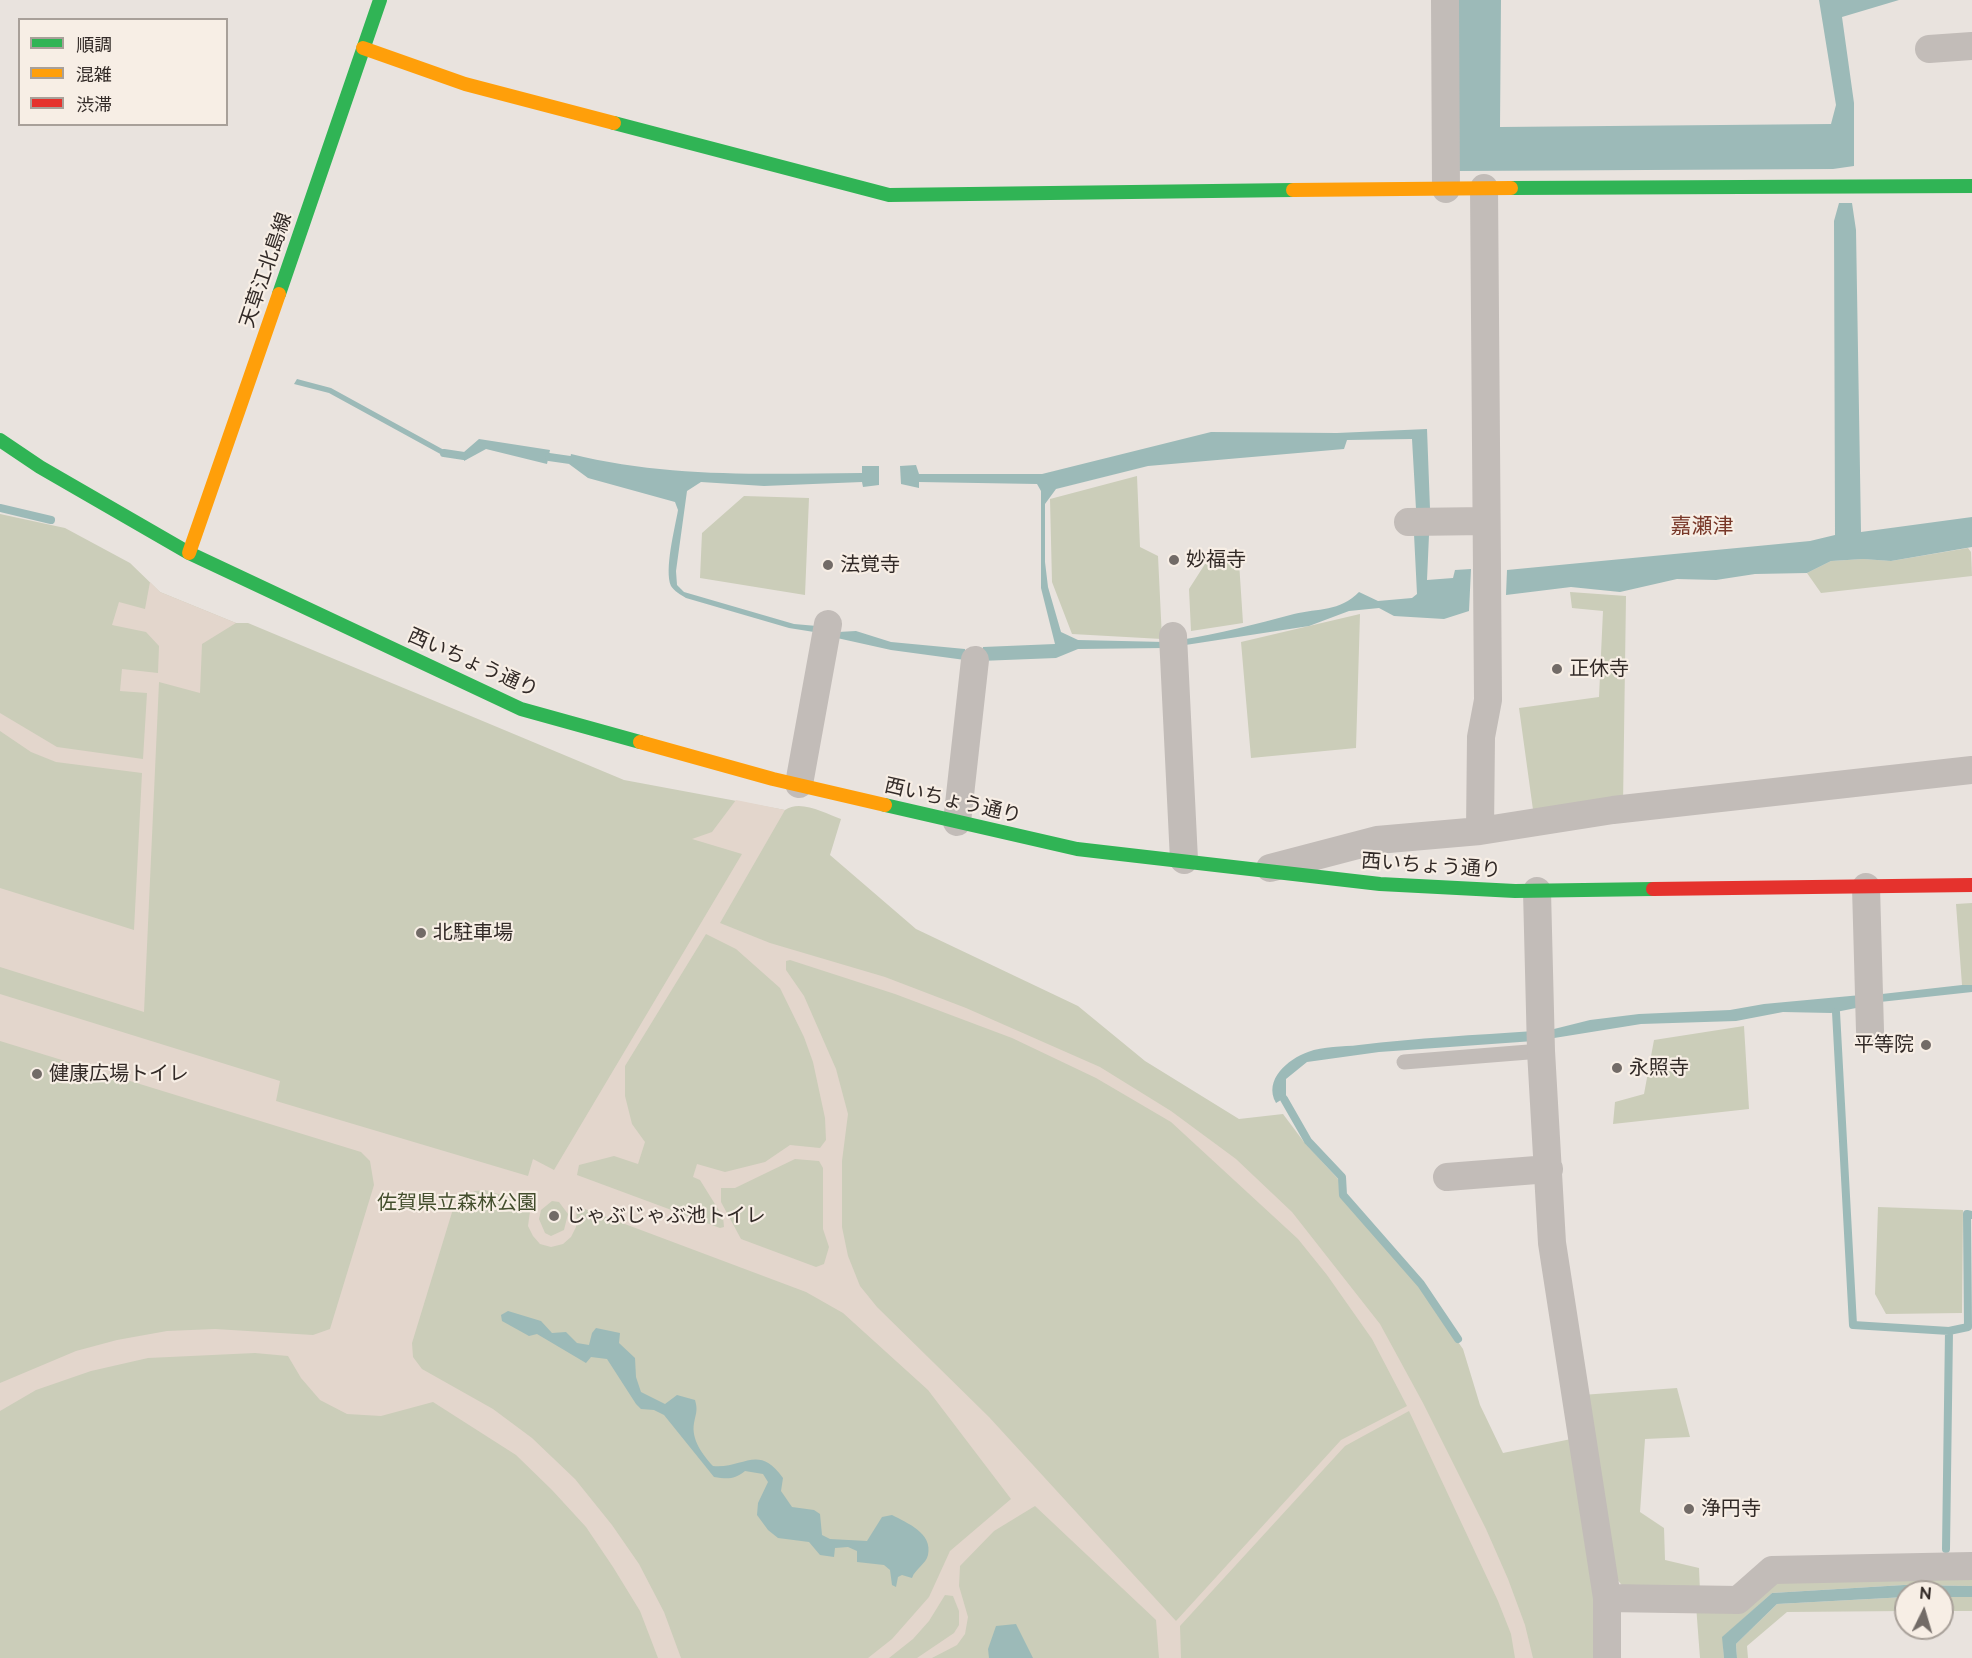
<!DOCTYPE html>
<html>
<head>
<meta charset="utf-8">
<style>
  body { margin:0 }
  #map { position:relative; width:1972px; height:1658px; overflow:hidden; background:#e9e3de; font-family:Raleway,"Noto Sans JP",sans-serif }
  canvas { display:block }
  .legend { position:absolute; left:18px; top:18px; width:210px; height:108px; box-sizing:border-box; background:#f7eee5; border:2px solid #a8a099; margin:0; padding:8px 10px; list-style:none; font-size:18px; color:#322a27 }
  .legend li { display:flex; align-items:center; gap:12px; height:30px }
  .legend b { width:30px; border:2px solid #a8a099 }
  .north { position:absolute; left:1894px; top:1580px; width:60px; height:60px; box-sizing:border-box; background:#f7eee5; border:2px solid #a8a099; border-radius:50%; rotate:5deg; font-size:16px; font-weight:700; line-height:24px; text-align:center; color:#322a27 }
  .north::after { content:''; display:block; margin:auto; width:21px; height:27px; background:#726b67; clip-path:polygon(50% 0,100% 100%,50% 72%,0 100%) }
</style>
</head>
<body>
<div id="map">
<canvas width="1972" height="1658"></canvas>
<ul class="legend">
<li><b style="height:8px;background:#30b455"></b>順調</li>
<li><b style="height:8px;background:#ff9f0a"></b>混雑</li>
<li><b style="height:8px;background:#e5322d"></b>渋滞</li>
</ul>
<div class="north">N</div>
</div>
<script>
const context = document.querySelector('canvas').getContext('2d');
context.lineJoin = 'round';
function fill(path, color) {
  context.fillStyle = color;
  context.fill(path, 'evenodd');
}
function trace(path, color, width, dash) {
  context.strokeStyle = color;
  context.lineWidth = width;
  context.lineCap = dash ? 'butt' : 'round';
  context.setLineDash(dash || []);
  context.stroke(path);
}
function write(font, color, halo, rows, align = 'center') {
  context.font = font + ' Raleway,"Noto Sans JP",sans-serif';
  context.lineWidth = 4.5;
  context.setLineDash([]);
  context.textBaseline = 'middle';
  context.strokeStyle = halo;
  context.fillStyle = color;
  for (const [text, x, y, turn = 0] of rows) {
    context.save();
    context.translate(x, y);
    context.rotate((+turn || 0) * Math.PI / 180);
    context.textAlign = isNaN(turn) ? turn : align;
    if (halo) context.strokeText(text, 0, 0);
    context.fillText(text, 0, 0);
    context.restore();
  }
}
fill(new Path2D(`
  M 1137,476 L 1140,547 L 1158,556 L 1162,639 L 1072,634 L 1052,582 L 1050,499 Z
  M 744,496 L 809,498 L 805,595 L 700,578 L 702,533 Z
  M 0,514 L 65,528 L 130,563 L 160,592 L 236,623 L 248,623 L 624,780 L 785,810 C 800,799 825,813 841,819 L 830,855 L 916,929 L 1078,1006 L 1145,1061 L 1239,1119 L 1283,1114 L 1304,1142 L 1340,1181 L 1340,1195 L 1418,1285 L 1463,1349 L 1480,1405 L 1503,1453 L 1576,1438 L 1596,1563 L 1597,1658 L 0,1658 Z
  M 1968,548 L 1971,552 L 1972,576 L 1821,593 L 1807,573 L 1831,561 L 1863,559 L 1891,561 Z
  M 1239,562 L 1243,623 L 1191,631 L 1189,589 L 1205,564 Z
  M 1570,592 L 1626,596 L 1623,805 L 1534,817 L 1519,708 L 1599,697 L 1603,611 L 1572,608 Z
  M 1360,614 L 1356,748 L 1251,758 L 1241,642 Z
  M 1972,903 L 1972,985 L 1962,985 L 1956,904 Z
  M 1744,1026 L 1749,1109 L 1613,1124 L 1615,1102 L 1644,1094 L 1654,1040 Z
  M 1878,1207 L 1963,1210 L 1962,1313 L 1886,1314 L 1875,1294 Z
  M 1677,1388 L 1690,1437 L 1645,1439 L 1640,1512 L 1664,1528 L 1665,1560 L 1699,1568 L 1700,1592 L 1627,1591 L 1614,1576 L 1582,1395 Z
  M 1972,1575 L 1972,1586 L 1904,1585 L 1772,1593 L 1723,1637 L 1724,1658 L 1700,1658 L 1696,1605 L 1767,1581 Z
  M 1906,1597 L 1906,1611 L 1787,1612 L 1747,1646 L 1748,1658 L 1737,1658 L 1736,1644 L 1777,1604 Z
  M 1942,1597 L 1972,1597 L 1972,1611 L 1942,1611 Z`), '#cbcdb9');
fill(new Path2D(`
  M 150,582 L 160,592 L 236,623 L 202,644 L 200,693 L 159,682 L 144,1012 L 0,967 L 0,888 L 134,930 L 142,773 L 56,762 L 31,752 L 0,731 L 0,713 L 57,747 L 143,759 L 147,693 L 120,691 L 122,669 L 158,673 L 159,646 L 146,632 L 112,625 L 119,602 L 145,609 Z
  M 736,800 L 785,810 L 720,923 L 770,943 L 885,977 L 966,1008 L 1100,1067 L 1171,1111 L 1236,1159 L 1292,1212 L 1380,1324 L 1423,1403 L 1486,1529 L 1508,1579 L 1525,1625 L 1533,1658 L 1515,1658 L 1511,1634 L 1498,1601 L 1409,1411 L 1345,1446 L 1180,1626 L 1181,1658 L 1159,1658 L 1156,1620 L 1035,1506 L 994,1531 L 960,1566 L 959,1586 L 968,1617 L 965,1634 L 957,1645 L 932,1658 L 917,1658 L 954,1633 L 959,1625 L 959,1611 L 953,1596 L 945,1595 L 929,1621 L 913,1639 L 889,1658 L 868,1658 L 892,1639 L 929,1597 L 950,1551 L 1011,1499 L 928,1390 L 843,1313 L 806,1292 L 577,1206 L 576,1227 L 571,1237 L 563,1244 L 551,1247 L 540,1244 L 533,1236 L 528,1226 L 531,1204 L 485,1190 L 475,1191 L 463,1198 L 453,1209 L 412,1343 L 413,1357 L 422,1369 L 493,1409 L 532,1438 L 575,1479 L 612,1525 L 639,1564 L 664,1612 L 681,1658 L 658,1658 L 640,1611 L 613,1567 L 586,1527 L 552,1490 L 516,1455 L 433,1402 L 381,1416 L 347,1414 L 320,1400 L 301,1378 L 288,1356 L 255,1353 L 148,1358 L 91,1371 L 36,1390 L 0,1411 L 0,1383 L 76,1351 L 117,1340 L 167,1331 L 215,1329 L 313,1335 L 330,1329 L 374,1185 L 370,1161 L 361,1152 L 0,1041 L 0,994 L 280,1081 L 276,1101 L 528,1176 L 533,1159 L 554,1170 L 742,854 L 692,839 L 712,832 ZM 706,934 L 736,949 L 780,988 L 804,1037 L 813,1062 L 825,1118 L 826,1140 L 820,1148 L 790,1145 L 765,1162 L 725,1172 L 697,1164 L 693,1177 L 700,1180 L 723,1217 L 724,1227 L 720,1228 L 577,1175 L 579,1165 L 614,1156 L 638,1164 L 645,1142 L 632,1124 L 625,1096 L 625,1066 ZM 790,960 L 895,994 L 1012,1038 L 1096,1078 L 1171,1122 L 1298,1239 L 1327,1275 L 1372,1339 L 1407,1406 L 1341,1440 L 1176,1621 L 989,1417 L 877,1307 L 860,1286 L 848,1256 L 842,1227 L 842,1161 L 848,1114 L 836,1069 L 804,996 L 786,970 L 786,961 ZM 795,1159 L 819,1161 L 823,1168 L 823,1229 L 829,1247 L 824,1264 L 816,1267 L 741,1239 L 721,1202 L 721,1188 L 735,1188 ZM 552,1201 L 559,1202 L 568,1214 L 564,1230 L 551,1236 L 545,1233 L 539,1219 L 541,1210 Z`), '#e3d6cc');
fill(new Path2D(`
  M 1459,0 L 1501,0 L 1500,127 L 1831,124 L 1836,105 L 1819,0 L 1899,0 L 1842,17 L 1854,103 L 1854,166 L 1833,169 L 1459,171 Z
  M 1839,203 L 1852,203 L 1856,230 L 1861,532 L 1972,517 L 1972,547 L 1891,561 L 1863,559 L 1831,561 L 1807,573 L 1755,574 L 1716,580 L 1677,579 L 1620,592 L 1571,587 L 1506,595 L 1507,570 L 1810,541 L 1835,535 L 1834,221 Z
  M 297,379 L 331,388 L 444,450 L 444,456 L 329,393 L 294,384 Z
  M 1427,429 L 1430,509 L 1416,509 L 1412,439 L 1347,440 L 1344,449 L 1148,466 L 1056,489 L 1045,504 L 1045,562 L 1048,587 L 1061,632 L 1078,640 L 1165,642 L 1164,648 L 1078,649 L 1056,658 L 980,661 L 983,647 L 1055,644 L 1041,588 L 1041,491 L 1037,484 L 919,482 L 919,488 L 901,484 L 900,466 L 916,465 L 919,474 L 1042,474 L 1211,432 L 1337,433 Z
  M 479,439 L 550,450 L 547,464 L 486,449 L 464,461 L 464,452 Z
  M 571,454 C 668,478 764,474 862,473 L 862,466 L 879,466 L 879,485 L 863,487 L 862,482 L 764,486 L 701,482 L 687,491 L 676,571 L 677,585 L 684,592 L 794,624 L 817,626 L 814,632 L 789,628 L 686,598 C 681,595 674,591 671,586 C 664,570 675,528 678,510 L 675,502 L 588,478 L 569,464 Z
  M 1414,534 L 1429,535 L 1427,580 L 1453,578 L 1455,570 L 1471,569 L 1469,611 L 1444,619 L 1394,616 L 1379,608 L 1349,611 L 1309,626 L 1179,646 L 1180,640 C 1219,634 1256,624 1294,614 C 1319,608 1339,612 1359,592 L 1378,601 L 1412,598 L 1417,594 Z
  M 856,631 L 891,642 L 965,649 L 965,660 L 891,650 L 837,638 L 838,632 Z
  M 1962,985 L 1972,985 L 1972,992 L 1880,1002 L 1882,994 Z
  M 1861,995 L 1861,1007 L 1831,1013 L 1783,1012 L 1736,1021 L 1641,1024 L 1548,1039 L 1546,1031 L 1590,1020 L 1639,1014 L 1730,1010 L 1764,1004 Z
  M 1534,1031 L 1534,1041 L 1379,1052 L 1307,1062 L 1286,1079 L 1286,1097 L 1276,1103 C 1263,1080 1288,1059 1308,1052 C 1323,1046 1343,1047 1359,1045 C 1417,1038 1475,1035 1534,1031 Z
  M 508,1311 L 541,1321 L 552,1333 L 566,1332 L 577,1343 L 589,1345 L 592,1333 L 596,1328 L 620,1333 L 619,1343 L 635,1358 L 636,1377 L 641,1392 L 665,1404 L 677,1395 L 695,1400 C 698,1410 696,1413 694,1423 C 691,1440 703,1455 713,1466 C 744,1469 758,1443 783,1478 L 781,1491 L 792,1507 L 814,1510 L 820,1514 L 822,1535 L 830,1539 L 867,1541 L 882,1517 L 892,1515 C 907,1523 933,1533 928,1555 C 926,1564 915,1569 912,1578 L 902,1575 L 898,1577 L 896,1587 L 892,1585 L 890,1570 L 884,1565 L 857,1562 L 857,1551 L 848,1547 L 835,1548 L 834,1557 L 820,1555 L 809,1542 L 778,1538 L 768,1530 L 757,1515 L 758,1503 L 768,1482 L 763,1474 L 745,1471 C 734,1480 727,1479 714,1477 L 664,1415 L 654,1410 L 641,1409 L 636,1404 L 607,1359 L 591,1357 L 586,1363 L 537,1334 L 529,1336 L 502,1321 L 501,1315 Z
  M 1904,1585 L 1972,1586 L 1972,1597 L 1942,1597 L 1942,1592 L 1906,1592 L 1906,1597 L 1777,1604 L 1736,1644 L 1737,1658 L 1724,1658 L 1722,1637 L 1772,1593 Z
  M 1016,1624 L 1033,1658 L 989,1658 L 988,1649 L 996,1626 Z`), '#9cbab8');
trace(new Path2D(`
  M 444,453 L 464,456
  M 549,457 L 570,460
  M 0,508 L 51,520
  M 1836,1012 L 1853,1325 L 1949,1331 L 1968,1327 L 1967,1214 L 1972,1215
  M 1284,1099 L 1308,1141 L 1342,1177 L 1343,1195 L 1421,1284 L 1458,1339
  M 1946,1549 L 1949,1331`), '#9cbab8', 8);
trace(new Path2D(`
  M 1404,1062 L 1541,1051`), '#c2bcb8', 15);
trace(new Path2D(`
  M 1445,0 L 1446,189
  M 1929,49 L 1972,46
  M 1408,522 L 1486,521
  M 1173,636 L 1184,860
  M 799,784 L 828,624
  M 957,822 L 975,660
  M 1480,831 L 1481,737 L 1488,700 L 1484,188
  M 1270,868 L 1377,840 L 1480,831 L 1613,810 L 1972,770
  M 1866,887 L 1870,1031
  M 1537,891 L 1541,1051 L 1552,1243 L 1607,1598 L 1607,1658
  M 1447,1177 L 1549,1169
  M 1607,1598 L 1738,1600 L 1772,1570 L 1972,1566`), '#c2bcb8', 28);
trace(new Path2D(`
  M 614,123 L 889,195 L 1293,190
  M 1511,188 L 1972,186
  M 279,294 L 380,0
  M 0,440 L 40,467 L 189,553 L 521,709 L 640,742
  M 885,805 L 1077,849 L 1380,884 L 1515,891 L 1653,889`), '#30b455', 14);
trace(new Path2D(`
  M 363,48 L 465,84 L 614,123
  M 1293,190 L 1511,188
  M 189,553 L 279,294
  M 640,742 L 773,779 L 885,805`), '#ff9f0a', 14);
trace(new Path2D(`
  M 1653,889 L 1972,885`), '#e5322d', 14);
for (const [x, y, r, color] of [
  [1174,560,6,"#726b67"],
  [828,565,6,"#726b67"],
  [1557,669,6,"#726b67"],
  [421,933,6,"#726b67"],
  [1926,1045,6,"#726b67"],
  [1617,1068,6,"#726b67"],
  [37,1074,6,"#726b67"],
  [554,1216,6,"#726b67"],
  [1689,1509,6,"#726b67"]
]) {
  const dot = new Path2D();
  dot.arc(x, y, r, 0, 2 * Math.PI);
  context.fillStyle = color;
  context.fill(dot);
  trace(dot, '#f7eee5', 2);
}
write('20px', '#322a27', '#f7eee5', [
  ["天草江北島線",266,270,-71],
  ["西いちょう通り",473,663,24],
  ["西いちょう通り",953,801,13],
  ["西いちょう通り",1431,866,4]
]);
write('20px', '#322a27', '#f7eee5', [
  ["妙福寺",1186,560],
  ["法覚寺",840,565],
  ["正休寺",1569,669],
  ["北駐車場",433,933],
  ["平等院",1914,1045,"right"],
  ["永照寺",1629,1068],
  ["健康広場トイレ",49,1074],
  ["じゃぶじゃぶ池トイレ",566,1216],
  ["浄円寺",1701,1509]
], 'left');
write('20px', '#434e2d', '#f7eee5', [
  ["佐賀県立森林公園",457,1203]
]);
write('21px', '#783728', '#f7eee5', [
  ["嘉瀬津",1702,527]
]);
</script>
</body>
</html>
